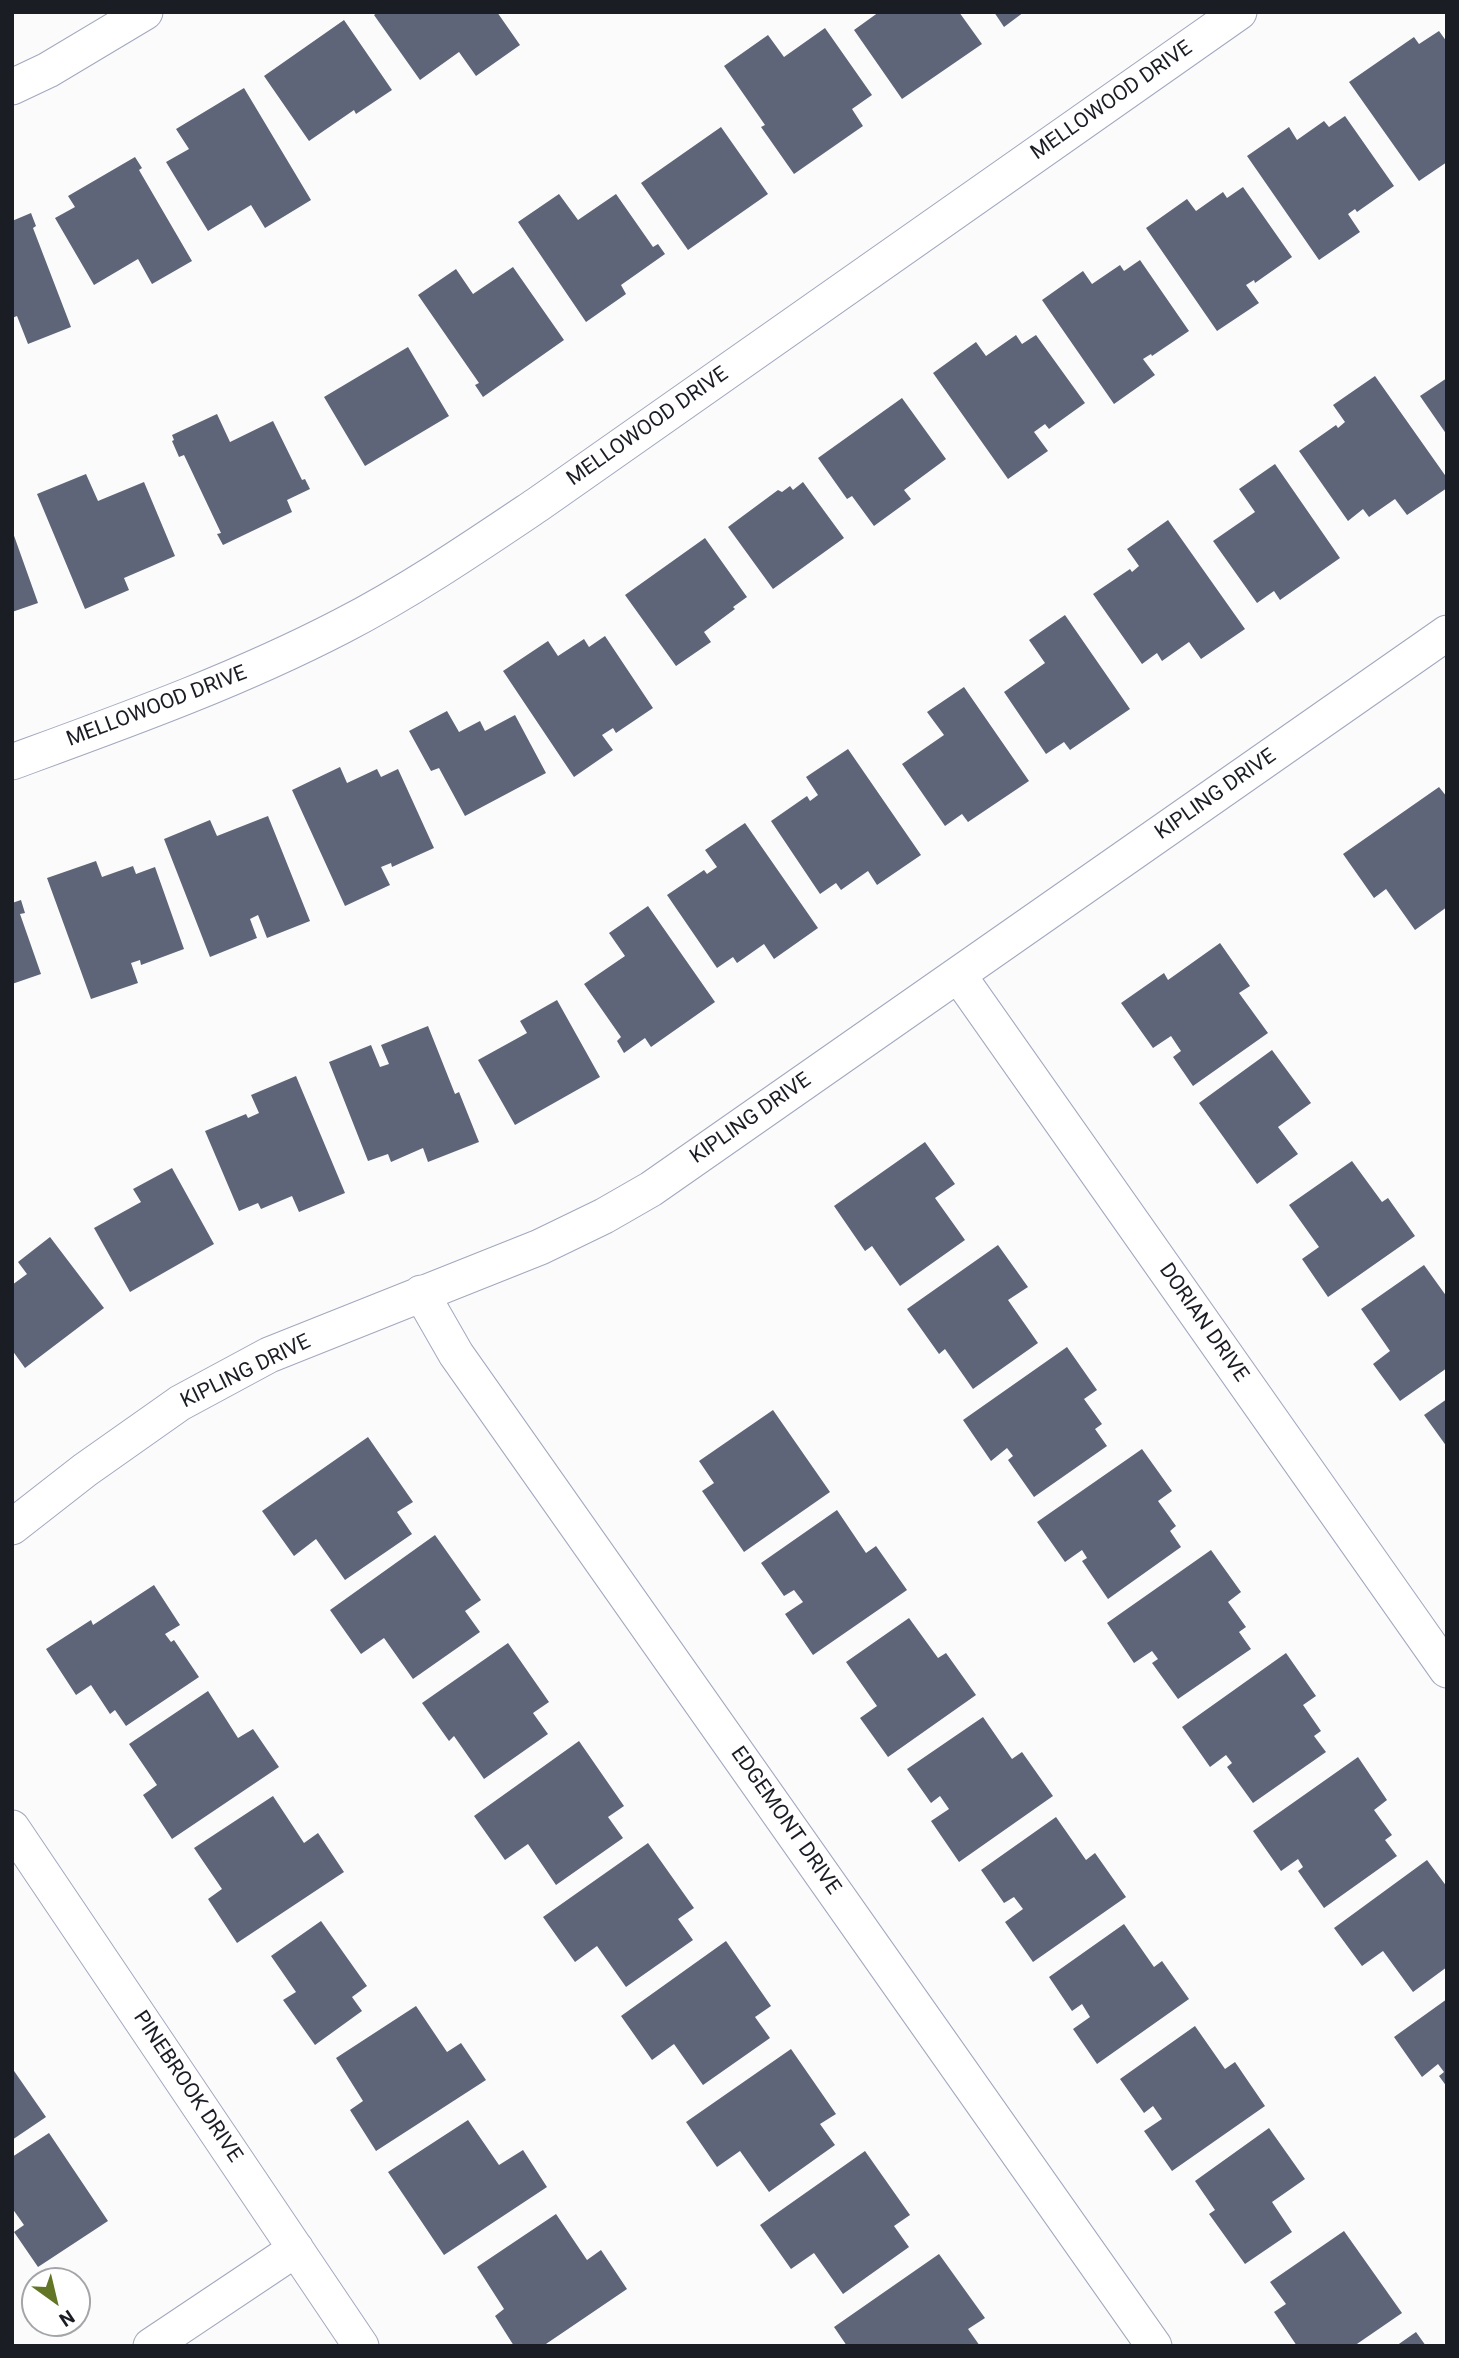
<!DOCTYPE html>
<html>
<head>
<meta charset="utf-8">
<style>
  body { margin:0 }
  #map { position:relative; width:1459px; height:2358px; overflow:hidden; background:#fbfbfb; font-family:Roboto,sans-serif }
  canvas { display:block }
  .frame { position:absolute; inset:0; border:14px solid #1b1d25; pointer-events:none }
  .north { position:absolute; left:21px; top:2267px; width:70px; height:70px; box-sizing:border-box; background:#fff; border:2px solid #a4a5a8; border-radius:50%; rotate:146deg; font-size:19px; font-weight:700; line-height:28px; text-align:center; color:#1b1d25 }
  .north::after { content:''; display:block; margin:auto; width:24px; height:32px; background:#627626; clip-path:polygon(50% 0,100% 100%,50% 72%,0 100%) }
</style>
</head>
<body>
<div id="map">
<canvas width="1459" height="2358"></canvas>
<div class="frame"></div>
<div class="north">N</div>
</div>
<script>
const context = document.querySelector('canvas').getContext('2d');
context.lineJoin = 'round';
function fill(path, color) {
  context.fillStyle = color;
  context.fill(path, 'evenodd');
}
function trace(path, color, width, dash) {
  context.strokeStyle = color;
  context.lineWidth = width;
  context.lineCap = dash ? 'butt' : 'round';
  context.setLineDash(dash || []);
  context.stroke(path);
}
function write(font, color, halo, rows, align = 'center') {
  context.font = font + ' Roboto,sans-serif';
  context.lineWidth = 7;
  context.setLineDash([]);
  context.textBaseline = 'middle';
  context.strokeStyle = halo;
  context.fillStyle = color;
  for (const [text, x, y, turn = 0] of rows) {
    context.save();
    context.translate(x, y);
    context.rotate((+turn || 0) * Math.PI / 180);
    context.textAlign = isNaN(turn) ? turn : align;
    if (halo) context.strokeText(text, 0, 0);
    context.fillText(text, 0, 0);
    context.restore();
  }
}
fill(new Path2D(`
  M 378,12 L 497,12 L 520,45 L 476,76 L 459,52 L 420,80 L 374,15 Z
  M 879,12 L 959,12 L 982,44 L 902,99 L 854,30 Z
  M 994,12 L 1024,12 L 1004,27 Z
  M 344,20 L 392,90 L 356,114 L 354,110 L 309,141 L 264,76 Z
  M 825,28 L 872,95 L 852,109 L 863,126 L 794,174 L 761,127 L 765,125 L 724,66 L 768,35 L 784,57 Z
  M 1439,31 L 1447,42 L 1447,124 L 1445,125 L 1447,162 L 1419,181 L 1349,82 L 1414,37 L 1419,44 Z
  M 244,88 L 311,200 L 265,228 L 251,205 L 208,231 L 166,162 L 189,149 L 176,129 Z
  M 1345,116 L 1394,186 L 1357,212 L 1355,209 L 1348,214 L 1360,232 L 1319,260 L 1247,156 L 1289,127 L 1297,140 L 1324,121 L 1329,127 Z
  M 721,127 L 768,194 L 688,250 L 641,183 Z
  M 135,157 L 142,168 L 139,170 L 192,261 L 152,284 L 138,259 L 94,285 L 55,218 L 75,207 L 68,196 Z
  M 1243,187 L 1292,257 L 1255,283 L 1254,280 L 1246,285 L 1259,303 L 1217,331 L 1146,228 L 1187,199 L 1196,211 L 1223,192 L 1227,198 Z
  M 559,194 L 578,220 L 616,194 L 653,247 L 658,244 L 665,254 L 621,285 L 626,294 L 586,322 L 518,222 Z
  M 31,213 L 36,226 L 33,228 L 71,327 L 28,344 L 17,316 L 12,318 L 12,221 Z
  M 1140,260 L 1189,331 L 1152,356 L 1151,354 L 1143,359 L 1155,375 L 1114,404 L 1042,300 L 1083,271 L 1092,284 L 1120,265 L 1124,271 Z
  M 513,267 L 564,340 L 483,397 L 475,385 L 479,383 L 418,295 L 456,269 L 473,294 Z
  M 1016,335 L 1022,344 L 1036,335 L 1085,403 L 1049,429 L 1045,424 L 1034,432 L 1048,451 L 1008,479 L 933,373 L 976,342 L 986,356 Z
  M 408,347 L 449,416 L 365,466 L 324,397 Z
  M 1375,376 L 1447,478 L 1447,488 L 1407,515 L 1395,499 L 1369,517 L 1363,509 L 1348,521 L 1299,451 L 1336,425 L 1338,428 L 1345,422 L 1333,405 Z
  M 1447,378 L 1447,435 L 1420,396 Z
  M 902,398 L 946,459 L 904,490 L 911,499 L 874,526 L 852,496 L 847,499 L 818,458 Z
  M 217,414 L 230,442 L 273,421 L 302,480 L 305,479 L 310,489 L 287,500 L 292,512 L 223,545 L 217,534 L 221,533 L 184,455 L 179,457 L 172,441 L 174,440 L 172,435 Z
  M 1275,464 L 1340,558 L 1280,600 L 1274,591 L 1257,603 L 1213,541 L 1255,512 L 1239,489 Z
  M 86,474 L 98,501 L 144,482 L 175,556 L 124,578 L 129,590 L 85,609 L 37,494 Z
  M 803,482 L 844,538 L 773,589 L 728,527 L 778,490 L 782,492 L 790,486 L 793,490 Z
  M 1168,520 L 1245,629 L 1201,659 L 1189,642 L 1162,661 L 1157,653 L 1142,664 L 1093,594 L 1130,569 L 1132,572 L 1139,566 L 1127,549 Z
  M 12,530 L 38,603 L 12,612 Z
  M 705,538 L 747,597 L 733,607 L 735,609 L 704,632 L 711,642 L 676,666 L 625,595 Z
  M 1065,615 L 1130,709 L 1070,750 L 1064,742 L 1046,754 L 1004,692 L 1045,663 L 1029,640 Z
  M 605,636 L 653,708 L 616,733 L 613,728 L 602,735 L 613,750 L 574,777 L 503,671 L 548,641 L 558,656 L 584,639 L 589,647 Z
  M 964,687 L 1029,781 L 968,822 L 962,814 L 945,826 L 902,764 L 944,735 L 927,712 Z
  M 447,711 L 459,732 L 480,721 L 485,731 L 515,715 L 546,773 L 465,816 L 439,768 L 431,771 L 409,731 Z
  M 848,749 L 921,855 L 877,885 L 868,871 L 841,890 L 836,883 L 820,894 L 771,821 L 807,796 L 810,801 L 818,795 L 806,777 Z
  M 340,767 L 347,783 L 377,769 L 381,777 L 398,769 L 434,848 L 392,867 L 391,863 L 381,867 L 390,885 L 345,906 L 292,790 Z
  M 1439,787 L 1447,797 L 1447,907 L 1415,930 L 1386,889 L 1374,898 L 1343,854 Z
  M 268,816 L 310,921 L 267,938 L 258,915 L 250,919 L 257,938 L 210,957 L 164,839 L 210,820 L 217,836 Z
  M 745,823 L 818,928 L 774,959 L 764,944 L 737,963 L 733,957 L 717,968 L 667,895 L 704,870 L 707,874 L 717,867 L 705,850 Z
  M 96,861 L 102,877 L 133,866 L 136,874 L 155,867 L 184,949 L 141,965 L 140,960 L 131,963 L 138,983 L 91,999 L 47,878 Z
  M 21,900 L 25,913 L 20,914 L 41,974 L 12,984 L 12,903 Z
  M 648,906 L 715,1002 L 651,1047 L 645,1038 L 624,1053 L 617,1041 L 621,1037 L 584,984 L 625,956 L 609,933 Z
  M 1220,943 L 1250,986 L 1239,993 L 1268,1033 L 1193,1086 L 1173,1057 L 1181,1051 L 1171,1036 L 1153,1048 L 1121,1003 L 1164,973 L 1168,980 Z
  M 557,1000 L 600,1077 L 515,1125 L 478,1060 L 527,1033 L 520,1021 Z
  M 428,1026 L 455,1094 L 459,1092 L 479,1142 L 428,1162 L 423,1148 L 391,1162 L 388,1154 L 368,1161 L 329,1062 L 371,1045 L 380,1067 L 389,1064 L 381,1045 Z
  M 1272,1050 L 1311,1103 L 1278,1127 L 1298,1154 L 1257,1184 L 1199,1103 Z
  M 296,1076 L 345,1193 L 299,1212 L 292,1196 L 261,1209 L 258,1203 L 239,1211 L 205,1131 L 246,1114 L 248,1118 L 259,1113 L 251,1095 Z
  M 925,1142 L 955,1184 L 935,1198 L 965,1240 L 900,1286 L 872,1246 L 865,1251 L 834,1206 Z
  M 1352,1161 L 1382,1202 L 1388,1198 L 1415,1236 L 1328,1297 L 1302,1259 L 1319,1247 L 1289,1205 Z
  M 172,1168 L 214,1244 L 130,1292 L 94,1228 L 141,1202 L 133,1189 Z
  M 50,1237 L 104,1308 L 25,1368 L 12,1350 L 12,1285 L 27,1274 L 18,1262 Z
  M 998,1245 L 1028,1287 L 1008,1300 L 1038,1343 L 973,1389 L 945,1349 L 939,1354 L 907,1309 Z
  M 1424,1265 L 1447,1297 L 1447,1368 L 1400,1401 L 1373,1364 L 1390,1351 L 1361,1309 Z
  M 1067,1347 L 1097,1390 L 1084,1399 L 1102,1424 L 1095,1429 L 1107,1446 L 1034,1497 L 1008,1460 L 1013,1456 L 1007,1448 L 991,1461 L 963,1420 Z
  M 1447,1399 L 1447,1447 L 1424,1415 Z
  M 773,1410 L 830,1492 L 744,1552 L 702,1491 L 714,1483 L 699,1461 Z
  M 368,1437 L 413,1502 L 397,1512 L 412,1534 L 345,1580 L 316,1539 L 294,1556 L 262,1511 Z
  M 1142,1449 L 1172,1491 L 1158,1501 L 1176,1526 L 1170,1531 L 1181,1547 L 1108,1599 L 1082,1561 L 1087,1558 L 1082,1550 L 1065,1562 L 1037,1522 Z
  M 837,1510 L 866,1553 L 876,1546 L 907,1590 L 813,1655 L 785,1614 L 803,1602 L 794,1590 L 784,1596 L 761,1563 Z
  M 435,1535 L 481,1600 L 465,1611 L 480,1632 L 413,1679 L 384,1638 L 361,1654 L 330,1610 Z
  M 1211,1550 L 1241,1592 L 1228,1602 L 1246,1627 L 1239,1632 L 1251,1649 L 1178,1699 L 1152,1663 L 1158,1659 L 1152,1651 L 1134,1663 L 1107,1623 Z
  M 154,1585 L 180,1625 L 165,1634 L 171,1642 L 174,1640 L 199,1677 L 126,1726 L 115,1710 L 110,1714 L 91,1685 L 76,1695 L 46,1649 L 91,1620 L 93,1625 Z
  M 909,1618 L 938,1658 L 946,1653 L 976,1695 L 888,1757 L 860,1718 L 877,1706 L 846,1662 Z
  M 508,1643 L 549,1702 L 533,1713 L 548,1734 L 484,1779 L 454,1736 L 449,1741 L 422,1703 Z
  M 1286,1653 L 1316,1696 L 1303,1705 L 1321,1731 L 1314,1736 L 1326,1752 L 1253,1803 L 1227,1767 L 1232,1763 L 1226,1755 L 1210,1767 L 1182,1727 Z
  M 208,1691 L 238,1738 L 253,1729 L 279,1767 L 172,1839 L 143,1795 L 157,1785 L 129,1744 Z
  M 983,1717 L 1012,1759 L 1022,1752 L 1053,1796 L 959,1862 L 931,1821 L 949,1809 L 940,1796 L 931,1803 L 907,1769 Z
  M 579,1741 L 624,1806 L 608,1817 L 623,1838 L 556,1885 L 528,1844 L 505,1860 L 474,1816 Z
  M 1358,1757 L 1387,1800 L 1374,1810 L 1392,1835 L 1385,1840 L 1397,1856 L 1324,1908 L 1298,1871 L 1303,1867 L 1298,1859 L 1281,1871 L 1253,1831 Z
  M 273,1796 L 304,1843 L 318,1833 L 344,1872 L 237,1943 L 208,1899 L 222,1889 L 194,1848 Z
  M 1056,1817 L 1086,1860 L 1095,1853 L 1126,1897 L 1033,1962 L 1005,1922 L 1023,1909 L 1014,1897 L 1004,1903 L 981,1870 Z
  M 648,1843 L 694,1908 L 678,1919 L 693,1940 L 626,1987 L 597,1946 L 575,1962 L 543,1917 Z
  M 1427,1860 L 1447,1887 L 1447,1967 L 1413,1992 L 1383,1951 L 1362,1966 L 1334,1928 Z
  M 321,1921 L 367,1986 L 352,1997 L 362,2011 L 315,2045 L 283,2000 L 296,1992 L 271,1956 Z
  M 1124,1924 L 1154,1967 L 1162,1961 L 1189,1999 L 1097,2064 L 1073,2029 L 1090,2017 L 1082,2004 L 1072,2011 L 1049,1977 Z
  M 726,1941 L 771,2006 L 755,2017 L 770,2038 L 703,2085 L 674,2044 L 652,2060 L 621,2016 Z
  M 1447,1999 L 1447,2087 L 1439,2076 L 1444,2072 L 1438,2064 L 1422,2077 L 1394,2037 Z
  M 416,2006 L 447,2052 L 461,2043 L 486,2080 L 376,2151 L 350,2110 L 363,2101 L 336,2058 Z
  M 1195,2026 L 1225,2069 L 1235,2062 L 1265,2106 L 1172,2171 L 1144,2131 L 1162,2119 L 1153,2106 L 1144,2113 L 1120,2079 Z
  M 791,2049 L 836,2114 L 820,2124 L 835,2145 L 769,2192 L 740,2151 L 717,2167 L 686,2122 Z
  M 12,2068 L 46,2117 L 12,2140 Z
  M 468,2120 L 499,2165 L 523,2150 L 547,2187 L 444,2255 L 388,2172 Z
  M 1269,2128 L 1305,2179 L 1272,2202 L 1292,2232 L 1245,2264 L 1209,2214 L 1215,2210 L 1195,2181 Z
  M 49,2133 L 108,2221 L 38,2267 L 14,2232 L 24,2225 L 12,2208 L 12,2157 Z
  M 865,2151 L 910,2215 L 894,2226 L 909,2247 L 843,2294 L 814,2253 L 791,2269 L 760,2225 Z
  M 556,2214 L 587,2260 L 601,2250 L 627,2289 L 543,2346 L 514,2346 L 495,2316 L 504,2309 L 477,2267 Z
  M 1344,2231 L 1402,2313 L 1354,2346 L 1297,2346 L 1274,2312 L 1286,2304 L 1270,2282 Z
  M 939,2254 L 985,2318 L 968,2329 L 980,2346 L 847,2346 L 834,2327 Z
  M 1416,2332 L 1426,2346 L 1396,2346 Z`), '#5f6578');
const street = new Path2D(`
  M 12,87 L 48,70 L 145,12
  M 12,762 C 124,721 236,681 342,626 C 410,591 473,548 537,505 L 1239,12
  M 959,976 L 1447,1670
  M 421,1293 L 456,1354 L 1154,2346
  M 12,1527 L 85,1470 L 180,1403 L 269,1355 L 540,1247 L 604,1216 L 651,1189 L 1447,633
  M 12,1828 L 361,2346
  M 151,2346 L 296,2249`);
trace(street, '#a2a8be', 37);
trace(street, '#fff', 35);
write('21px', '#1b1d25', '#fff', [
  ["MELLOWOOD DRIVE",1112,101,-35],
  ["MELLOWOOD DRIVE",648,427,-35],
  ["MELLOWOOD DRIVE",157,707,-21],
  ["KIPLING DRIVE",1216,795,-35],
  ["KIPLING DRIVE",751,1119,-35],
  ["DORIAN DRIVE",1203,1323,55],
  ["KIPLING DRIVE",246,1372,-26],
  ["EDGEMONT DRIVE",785,1821,55],
  ["PINEBROOK DRIVE",187,2087,56]
]);
</script>
</body>
</html>
